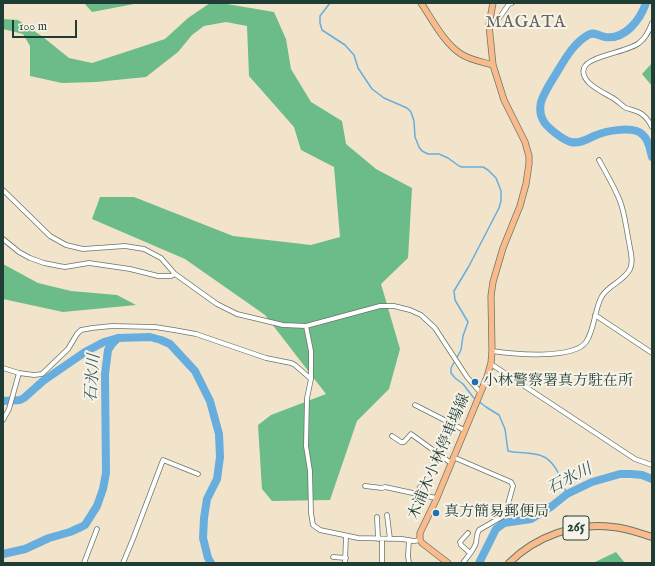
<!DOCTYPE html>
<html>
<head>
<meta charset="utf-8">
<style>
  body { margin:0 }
  #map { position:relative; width:655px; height:566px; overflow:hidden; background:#f1e4ca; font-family:"IM FELL English",serif }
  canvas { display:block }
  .frame { position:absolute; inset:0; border:4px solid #1f3d34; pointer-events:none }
  .scale { position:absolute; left:12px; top:20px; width:65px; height:18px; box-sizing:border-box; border:2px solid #1f3d34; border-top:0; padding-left:5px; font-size:12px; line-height:14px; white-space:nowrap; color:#1f3d34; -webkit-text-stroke:3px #f7f3e8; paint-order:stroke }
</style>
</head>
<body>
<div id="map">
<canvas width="655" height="566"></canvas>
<div class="frame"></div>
<div class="scale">100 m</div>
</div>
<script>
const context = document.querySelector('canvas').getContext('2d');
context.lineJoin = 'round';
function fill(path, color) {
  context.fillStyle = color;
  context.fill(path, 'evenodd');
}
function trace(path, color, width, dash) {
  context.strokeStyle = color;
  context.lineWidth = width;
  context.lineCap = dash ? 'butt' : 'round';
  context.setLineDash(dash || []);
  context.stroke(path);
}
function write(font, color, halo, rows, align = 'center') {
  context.font = font + ' "IM FELL English","Noto Serif JP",serif';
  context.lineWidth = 4;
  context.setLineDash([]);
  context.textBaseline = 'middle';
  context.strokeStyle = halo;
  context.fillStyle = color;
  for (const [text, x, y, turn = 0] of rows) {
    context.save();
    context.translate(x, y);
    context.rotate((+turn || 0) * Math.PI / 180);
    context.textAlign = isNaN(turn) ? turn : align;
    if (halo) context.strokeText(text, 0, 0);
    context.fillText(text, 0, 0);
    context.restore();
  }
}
fill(new Path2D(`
  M 84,3 L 134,3 L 134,4 L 92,12 Z
  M 210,3 L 221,3 L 274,12 L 286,39 L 291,69 L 311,102 L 342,121 L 346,144 L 376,169 L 412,188 L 408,258 L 381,284 L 400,349 L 389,389 L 357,421 L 330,500 L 272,501 L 262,489 L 258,425 L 271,415 L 326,394 L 265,315 L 185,259 L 92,219 L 100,197 L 134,197 L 233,236 L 311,245 L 340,237 L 334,167 L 301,150 L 294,127 L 249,76 L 247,26 L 226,22 L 204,26 L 192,35 L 178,52 L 146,77 L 96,82 L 62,83 L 30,76 L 30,46 L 23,34 L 3,29 L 3,19 L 18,20 L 43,37 L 69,58 L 92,63 L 165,39 L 188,18 Z
  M 652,63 L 652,86 L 642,74 Z
  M 3,264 L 38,283 L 71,291 L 117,295 L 136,305 L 63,312 L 3,299 Z
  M 616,552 L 625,563 L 593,563 Z`), '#6bbc89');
trace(new Path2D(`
  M 330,3 L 320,16 L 320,23 L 322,30 L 345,45 L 354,55 L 358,68 L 372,89 L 384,98 L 407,108 L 411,112 L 414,121 L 415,137 L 419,147 L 422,151 L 428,154 L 439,154 L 448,158 L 459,166 L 462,167 L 483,167 L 488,170 L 496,178 L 501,191 L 501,201 L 499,208 L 469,266 L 454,291 L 455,300 L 468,322 L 463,336 L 461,350 L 451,368 L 451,373 L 455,378 L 463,384 L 473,397 L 486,407 L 499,415 L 505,429 L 508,451 C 515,453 520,452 527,453 C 532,454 538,454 542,456 C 557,462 561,481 567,494`), '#67addd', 1.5);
trace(new Path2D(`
  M 646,3 C 640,20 625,40 605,37 C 599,36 594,31 588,35 C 572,44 563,63 554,77 C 549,85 544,93 541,102 C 540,107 540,115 543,120 C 546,127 563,140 571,142 C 579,144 587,139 594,136 C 605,131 634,125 643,135 C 649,140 650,150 652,157
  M 3,401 L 20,400 L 24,398 L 43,381 L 85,352 L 104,342 L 118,338 L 150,337 L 161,340 L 170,344 L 195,371 L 210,401 L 219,434 L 220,457 L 217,479 L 207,499 L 204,518 L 203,538 L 208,558 L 211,563
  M 3,554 L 25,549 L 49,538 L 70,532 L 81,527 L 85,525 L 97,506 L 103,489 L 106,473 L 105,374 L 108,350 L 112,344 L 118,338
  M 479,563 L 496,529 L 504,523 L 531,519 L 552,506 L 567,494 L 592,482 L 620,474 L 631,474 L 642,475 L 652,479`), '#67addd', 8);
const minor = new Path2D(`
  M 652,23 C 649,31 646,38 639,43 C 628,52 588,56 584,68 C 579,82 603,92 611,97 C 617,100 621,105 626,108 C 632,110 639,111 643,115 C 647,118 650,123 652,127
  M 489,25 L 495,24 L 509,4 L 512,3
  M 3,190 L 50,236 L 66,245 L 83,249 L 125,246 L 144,249 L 161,258 L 175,274 L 217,304 L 237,314 L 283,325 L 306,326 L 380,306 L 394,306 L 410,310 L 421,315 L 435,328 L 467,377 L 480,392
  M 3,239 L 19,252 L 30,258 L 44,263 L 59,266 L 65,267 L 89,263 L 130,269 L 158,276 L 171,276 L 175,274
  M 595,315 L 652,353
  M 306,326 L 311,351 L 311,379 L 307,398 L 306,446 L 310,471 L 311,513 L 313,525 L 320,530 L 358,538 L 402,539 L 414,541 L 420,540
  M 492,351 C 512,354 573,360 586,342 C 595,329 594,310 602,296 C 609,285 624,281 630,269 C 634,261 630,250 629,242 C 626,228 625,214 620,201 C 614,186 606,173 599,160
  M 491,364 L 635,459 L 652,465
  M 3,368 L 19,373 L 34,375 L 42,374 L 68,349 L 77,334 L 81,330 L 92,328 L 112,326 L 155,327 L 174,330 L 196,334 L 266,358 L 291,363 L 295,365 L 311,379
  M 415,405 L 464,430
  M 3,420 L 9,409 L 19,373
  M 392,436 L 401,442 L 404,442 L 411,434 L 451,463
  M 453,457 L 511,482 L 513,486 L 505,515 L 479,530 C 476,535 477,538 476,543 C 474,550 467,557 463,563
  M 365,486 L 382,488 L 385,487 L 436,498
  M 417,494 L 420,487
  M 387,515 L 390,539
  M 377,517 L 378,539
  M 468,533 L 460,542 L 461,545 L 470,553
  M 382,539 L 382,563
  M 333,557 L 346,558
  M 84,563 L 97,529
  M 123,563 L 133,539 L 163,460 L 198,474
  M 345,563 L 346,536
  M 409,563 L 408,556 L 409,540`);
const major = new Path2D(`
  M 421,3 C 432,19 444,43 461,54 C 470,60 483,62 493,65
  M 448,563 L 422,543 L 420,540 L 420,533 L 436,500 L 487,377 L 491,363 L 492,351 L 491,296 L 493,282 L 503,248 L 520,206 L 526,184 L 529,164 L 529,156 L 525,142 L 504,100 L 493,65 L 489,25 L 493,3`);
const highway = new Path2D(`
  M 509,563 C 536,536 576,522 613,527 C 627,528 639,533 652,537`);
trace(minor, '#687768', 5.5);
trace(major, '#687768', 7);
trace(highway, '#687768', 8);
trace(minor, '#fff', 4);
trace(major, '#fabb8c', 5.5);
trace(highway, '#fabb8c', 6);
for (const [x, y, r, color] of [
  [475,382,4,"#1f6fb2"],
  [436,513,4,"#1f6fb2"]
]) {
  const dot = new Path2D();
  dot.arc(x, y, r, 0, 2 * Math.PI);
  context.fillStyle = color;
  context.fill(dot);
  trace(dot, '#f7f3e8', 1.5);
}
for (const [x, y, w] of [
  [576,528,26]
]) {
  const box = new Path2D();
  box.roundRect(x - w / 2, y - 12, w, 24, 3);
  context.fillStyle = '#f7f3e8';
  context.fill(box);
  trace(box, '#1f3d34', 1);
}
write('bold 14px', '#1f3d34', null, [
  ["265",576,528]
]);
write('15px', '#1f3d34', '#f7f3e8', [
  ["小林警察署真方駐在所",483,382],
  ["真方簡易郵便局",444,513]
], 'left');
write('15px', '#1f3d34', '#f7f3e8', [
  ["木浦木小林停車場線",440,457,-67]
]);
write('italic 16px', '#31595e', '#f7f3e8', [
  ["石氷川",94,378,-86],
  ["石氷川",570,480,-27]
]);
context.letterSpacing = '1px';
write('17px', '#65645e', '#f7f3e8', [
  ["MAGATA",526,24]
]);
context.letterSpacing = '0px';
</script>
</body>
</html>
